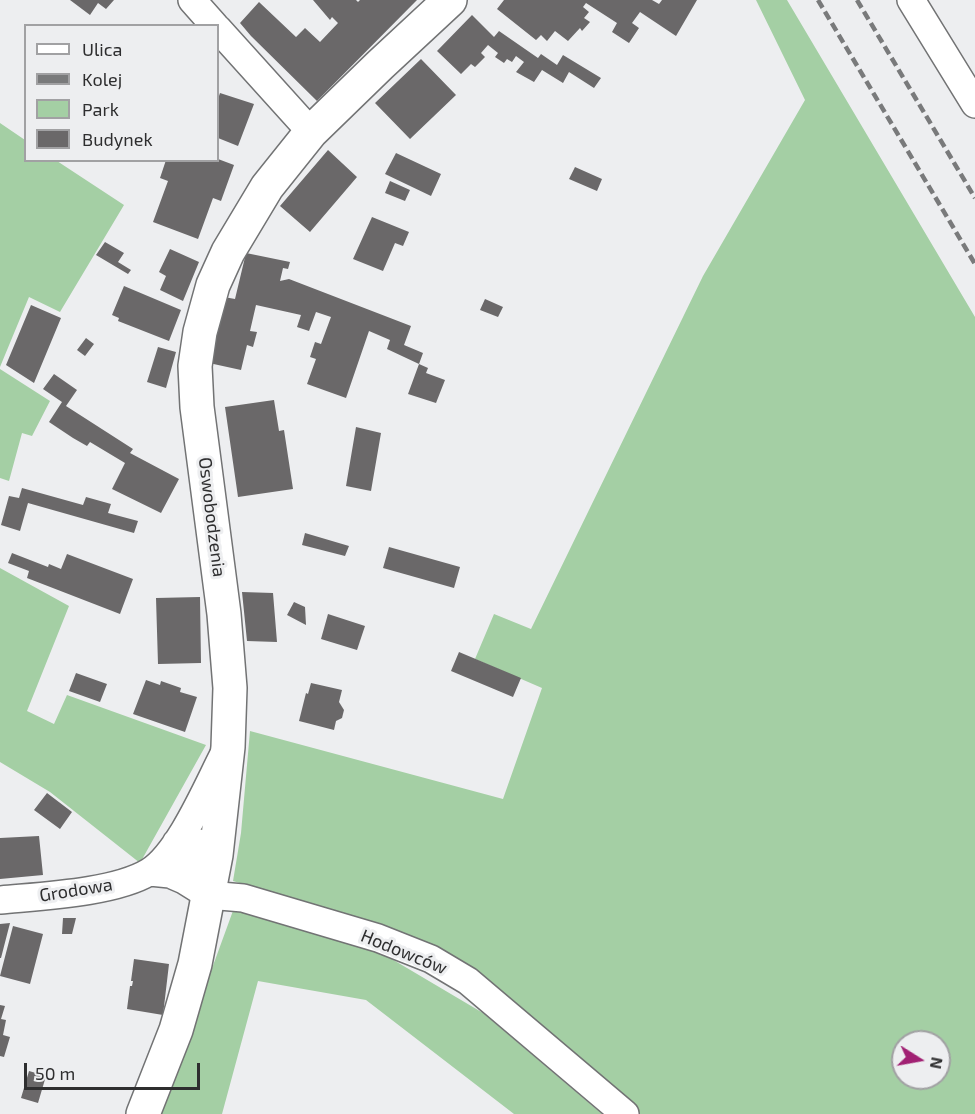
<!DOCTYPE html>
<html>
<head>
<meta charset="utf-8">
<style>
  body { margin:0 }
  #map { position:relative; width:975px; height:1114px; overflow:hidden; background:#edeef0; font-family:"Exo 2",sans-serif }
  canvas { display:block }
  .legend { position:absolute; left:24px; top:24px; width:195px; height:138px; box-sizing:border-box; background:#edeef0; border:2px solid #a1a1a3; margin:0; padding:8px 10px; list-style:none; font-size:18px; color:#2e2e2f }
  .legend li { display:flex; align-items:center; gap:12px; height:30px }
  .legend b { width:30px; border:2px solid #a1a1a3 }
  .north { position:absolute; left:891px; top:1030px; width:60px; height:60px; box-sizing:border-box; background:#edeef0; border:2px solid #a1a1a3; border-radius:50%; rotate:101deg; font-size:16px; font-weight:700; line-height:24px; text-align:center; color:#2e2e2f }
  .north::after { content:''; display:block; margin:auto; width:21px; height:27px; background:#a12173; clip-path:polygon(50% 0,100% 100%,50% 72%,0 100%) }
  .scale { position:absolute; left:24px; top:1063px; width:176px; height:27px; box-sizing:border-box; border:3px solid #2e2e2f; border-top:0; padding-left:8px; font-size:18px; line-height:21px; white-space:nowrap; color:#2e2e2f; -webkit-text-stroke:4px #edeef0; paint-order:stroke }
</style>
</head>
<body>
<div id="map">
<canvas width="975" height="1114"></canvas>
<ul class="legend">
<li><b style="height:8px;background:#fff"></b>Ulica</li>
<li><b style="height:8px;background:#797a7b"></b>Kolej</li>
<li><b style="height:16px;background:#a4cfa4"></b>Park</li>
<li><b style="height:16px;background:#6a6869"></b>Budynek</li>
</ul>
<div class="north">N</div>
<div class="scale">50 m</div>
</div>
<script>
const context = document.querySelector('canvas').getContext('2d');
context.lineJoin = 'round';
function fill(path, color) {
  context.fillStyle = color;
  context.fill(path, 'evenodd');
}
function trace(path, color, width, dash) {
  context.strokeStyle = color;
  context.lineWidth = width;
  context.lineCap = dash ? 'butt' : 'round';
  context.setLineDash(dash || []);
  context.stroke(path);
}
function write(font, color, halo, rows, align = 'center') {
  context.font = font + ' "Exo 2",sans-serif';
  context.lineWidth = 6;
  context.setLineDash([]);
  context.textBaseline = 'middle';
  context.strokeStyle = halo;
  context.fillStyle = color;
  for (const [text, x, y, turn = 0] of rows) {
    context.save();
    context.translate(x, y);
    context.rotate((+turn || 0) * Math.PI / 180);
    context.textAlign = isNaN(turn) ? turn : align;
    if (halo) context.strokeText(text, 0, 0);
    context.fillText(text, 0, 0);
    context.restore();
  }
}
fill(new Path2D(`
  M 756,0 L 787,0 L 975,317 L 975,1114 L 635,1114 L 521,1011 L 308,904 L 233,881 L 241,833 L 250,731 L 503,799 L 542,688 L 475,659 L 494,614 L 531,629 L 703,276 L 805,100 ZM 903,1042 L 939,1042 L 939,1078 L 903,1078 Z
  M 0,123 L 25,140 L 26,160 L 57,161 L 124,205 L 60,312 L 29,297 L 0,367 Z
  M 0,369 L 50,401 L 32,436 L 22,433 L 9,481 L 0,478 Z
  M 0,568 L 69,606 L 27,711 L 54,724 L 67,695 L 206,745 L 140,863 L 50,792 L 0,762 Z
  M 234,908 L 385,955 L 483,1013 L 602,1114 L 514,1114 L 366,1000 L 258,981 L 222,1114 L 159,1114 Z`), '#a4cfa4');
fill(new Path2D(`
  M 70,0 L 114,0 L 106,9 L 98,3 L 90,15 Z
  M 313,0 L 356,0 L 358,2 L 360,0 L 417,0 L 317,101 L 251,36 L 240,23 L 259,2 L 296,37 L 305,28 L 320,42 L 338,23 L 332,17 L 330,20 Z
  M 504,0 L 652,0 L 659,4 L 662,0 L 697,0 L 676,36 L 640,12 L 632,23 L 639,28 L 629,43 L 612,32 L 617,23 L 586,3 L 583,7 L 589,12 L 584,18 L 590,22 L 582,31 L 580,28 L 568,41 L 555,31 L 547,41 L 541,35 L 536,40 L 497,9 Z
  M 472,15 L 494,37 L 499,31 L 538,58 L 541,54 L 557,65 L 563,55 L 601,78 L 594,88 L 569,72 L 563,83 L 542,70 L 534,82 L 516,72 L 524,62 L 516,56 L 512,62 L 507,59 L 504,63 L 495,57 L 498,53 L 488,45 L 481,53 L 485,57 L 475,67 L 471,64 L 461,74 L 437,51 Z
  M 421,59 L 456,95 L 410,139 L 375,103 Z
  M 220,93 L 254,104 L 238,146 L 218,138 L 218,99 Z
  M 328,150 L 357,177 L 310,232 L 280,206 Z
  M 396,153 L 441,174 L 431,196 L 385,174 Z
  M 218,159 L 234,165 L 221,201 L 213,198 L 198,239 L 153,222 L 168,181 L 160,178 L 166,160 L 218,160 Z
  M 575,167 L 602,179 L 597,191 L 569,179 Z
  M 390,181 L 410,190 L 405,201 L 385,193 Z
  M 372,217 L 409,232 L 403,246 L 395,243 L 383,271 L 353,259 Z
  M 105,242 L 124,253 L 118,262 L 131,270 L 128,274 L 96,255 Z
  M 170,249 L 199,262 L 183,301 L 160,290 L 166,276 L 159,272 Z
  M 246,253 L 290,262 L 288,269 L 283,268 L 280,281 L 289,279 L 411,326 L 404,345 L 423,353 L 419,364 L 387,349 L 390,340 L 369,331 L 346,398 L 307,384 L 316,359 L 310,357 L 315,342 L 321,344 L 331,317 L 316,312 L 309,331 L 297,327 L 301,315 L 256,305 L 250,331 L 257,332 L 253,347 L 247,345 L 241,370 L 209,363 L 224,297 L 235,299 Z
  M 124,286 L 181,310 L 169,341 L 118,321 L 119,318 L 112,315 Z
  M 485,299 L 503,307 L 498,317 L 480,310 Z
  M 31,305 L 61,318 L 34,383 L 6,365 Z
  M 86,338 L 94,344 L 85,356 L 77,350 Z
  M 158,347 L 176,352 L 166,388 L 147,382 Z
  M 419,364 L 428,368 L 426,373 L 445,380 L 436,403 L 408,394 Z
  M 54,374 L 77,390 L 66,406 L 133,449 L 130,453 L 179,479 L 161,513 L 112,489 L 125,463 L 90,442 L 87,446 L 73,438 L 49,422 L 62,402 L 43,389 Z
  M 274,400 L 279,431 L 284,430 L 293,489 L 238,497 L 225,407 Z
  M 356,427 L 381,433 L 371,491 L 346,486 Z
  M 22,488 L 83,505 L 86,497 L 111,504 L 108,513 L 138,521 L 134,533 L 28,503 L 20,531 L 1,525 L 9,496 L 19,498 Z
  M 305,533 L 349,546 L 345,556 L 302,545 Z
  M 389,547 L 460,567 L 454,588 L 383,568 Z
  M 12,553 L 48,567 L 49,564 L 61,569 L 67,554 L 133,579 L 120,614 L 27,578 L 29,571 L 8,563 Z
  M 242,592 L 273,593 L 277,642 L 247,641 Z
  M 200,597 L 201,663 L 158,664 L 156,598 Z
  M 294,602 L 305,607 L 306,625 L 287,615 Z
  M 328,614 L 365,626 L 357,650 L 321,639 Z
  M 459,652 L 521,678 L 513,697 L 451,671 Z
  M 76,673 L 107,684 L 100,702 L 69,691 Z
  M 146,680 L 160,685 L 161,681 L 181,688 L 180,692 L 197,697 L 185,732 L 133,714 Z
  M 311,683 L 342,690 L 339,702 L 344,710 L 342,718 L 336,721 L 334,730 L 299,721 L 306,693 L 308,694 Z
  M 47,793 L 72,812 L 60,829 L 34,810 Z
  M 39,836 L 43,875 L 0,879 L 0,838 Z
  M 63,918 L 76,918 L 72,934 L 62,934 Z
  M 10,923 L 1,958 L 0,958 L 0,924 Z
  M 13,926 L 43,934 L 30,984 L 0,976 Z
  M 134,959 L 169,964 L 163,1015 L 127,1009 L 130,986 L 132,986 L 133,981 L 131,981 Z
  M 0,1005 L 5,1006 L 1,1019 L 6,1020 L 3,1035 L 10,1037 L 4,1057 L 0,1056 Z
  M 29,1071 L 46,1076 L 38,1103 L 21,1098 Z`), '#6a6869');
const street = new Path2D(`
  M 192,0 L 215,26
  M 911,0 L 975,104
  M 218,29 L 311,132
  M 150,872 L 170,874 L 184,880 L 208,895 L 243,898 L 378,938 L 431,959 L 468,981 L 625,1114
  M 170,874 L 216,855 L 213,848 C 199,841 191,841 176,843
  M 0,900 C 41,896 114,893 149,872 C 179,854 207,787 223,756`);
const secondary = new Path2D(`
  M 143,1114 L 176,1030 L 195,964 L 216,855 L 228,747 L 230,688 L 224,614 L 197,407 L 195,366 L 200,332 L 213,285 L 228,252 L 267,187 L 311,132 L 380,65 L 450,0`);
trace(street, '#727374', 30);
trace(secondary, '#727374', 36);
trace(street, '#fff', 27);
trace(secondary, '#fff', 33);
trace(new Path2D(`
  M 818,0 L 975,264
  M 857,0 L 975,198`), '#797a7b', 4.5, [9, 4.5]);
write('18px', '#2e2e2f', '#edeef0', [
  ["Oswobodzenia",212,517,83],
  ["Grodowa",76,890,-9],
  ["Hodowców",404,952,22]
]);
</script>
</body>
</html>
